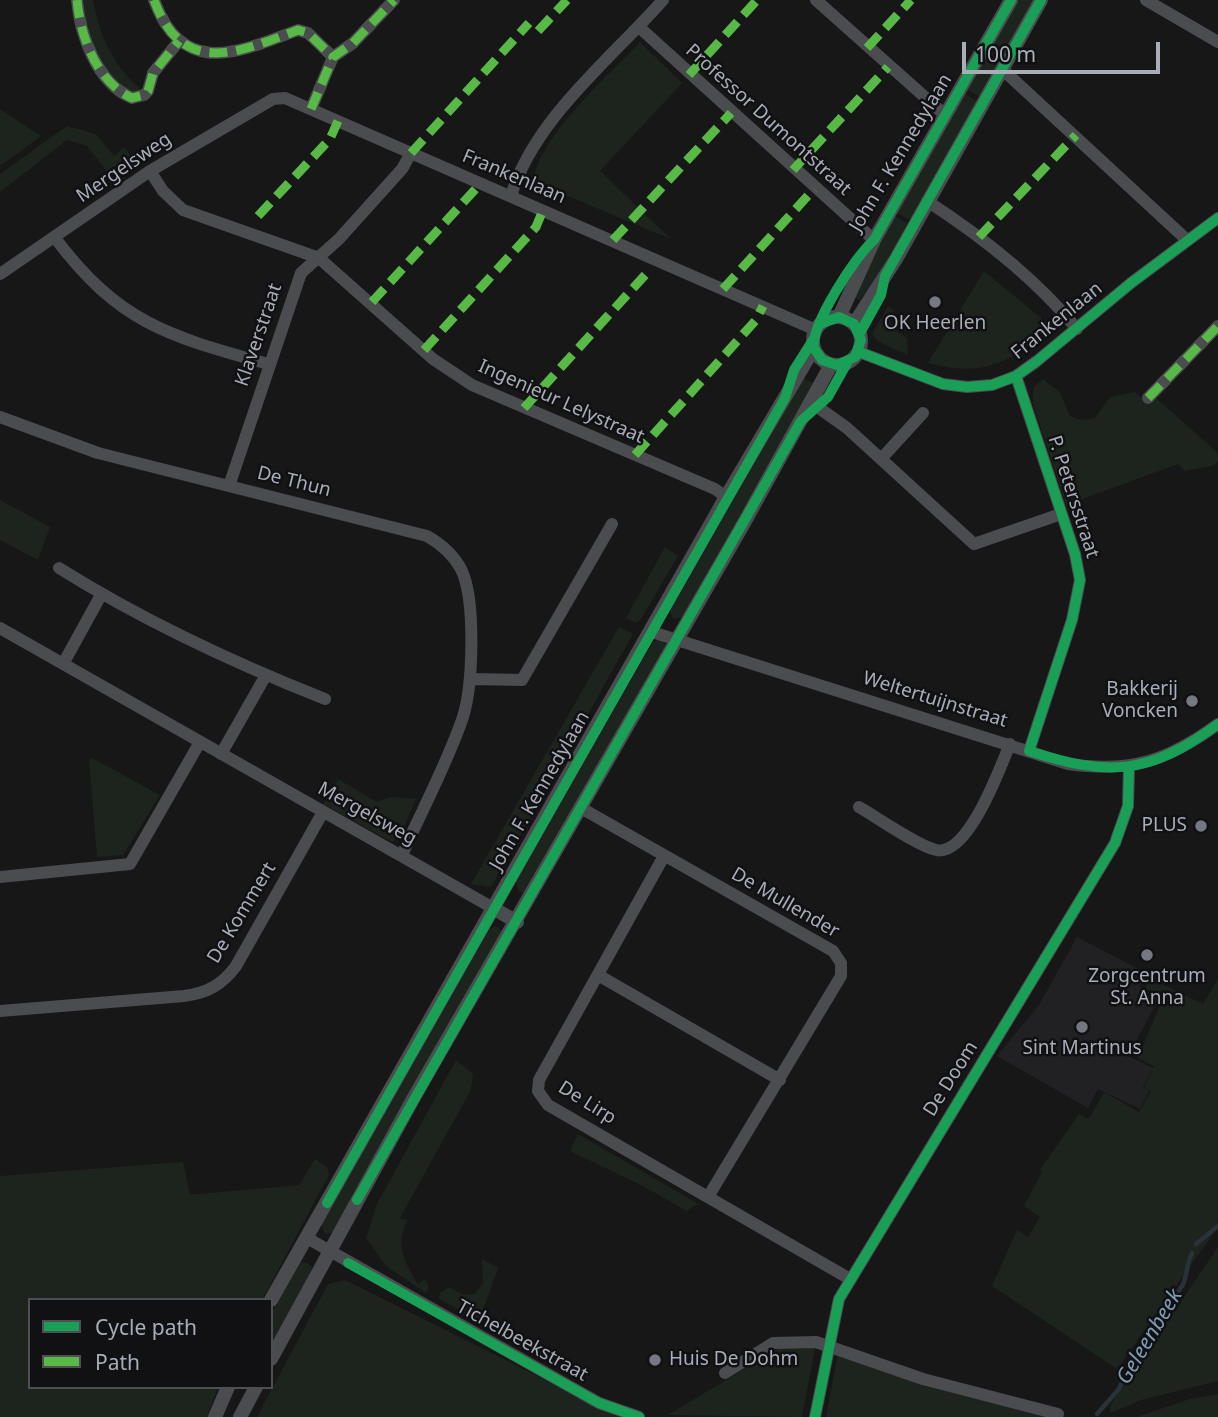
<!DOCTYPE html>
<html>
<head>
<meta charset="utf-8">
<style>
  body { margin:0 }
  #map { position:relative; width:1218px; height:1417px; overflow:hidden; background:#171717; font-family:"Noto Sans",sans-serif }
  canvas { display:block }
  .legend { position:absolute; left:28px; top:1298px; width:245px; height:91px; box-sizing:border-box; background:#111113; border:2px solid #4d4f55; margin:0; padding:9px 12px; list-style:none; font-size:21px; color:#a8adb8 }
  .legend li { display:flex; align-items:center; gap:14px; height:35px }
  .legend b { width:35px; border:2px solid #4d4f55 }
  .scale { position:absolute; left:962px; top:42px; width:198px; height:32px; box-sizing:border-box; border:4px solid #a8adb8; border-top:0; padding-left:9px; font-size:21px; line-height:24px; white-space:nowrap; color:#a8adb8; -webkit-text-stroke:5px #111113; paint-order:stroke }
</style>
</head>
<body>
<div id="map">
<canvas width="1218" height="1417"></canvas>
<ul class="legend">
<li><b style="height:9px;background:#1a9f57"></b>Cycle path</li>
<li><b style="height:9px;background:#58b947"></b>Path</li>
</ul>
<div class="scale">100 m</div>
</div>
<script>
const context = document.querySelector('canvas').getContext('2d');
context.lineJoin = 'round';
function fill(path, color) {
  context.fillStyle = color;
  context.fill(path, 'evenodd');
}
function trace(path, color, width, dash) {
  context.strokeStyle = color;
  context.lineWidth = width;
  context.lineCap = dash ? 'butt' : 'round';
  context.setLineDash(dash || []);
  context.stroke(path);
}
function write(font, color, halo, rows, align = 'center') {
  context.font = font + ' "Noto Sans",sans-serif';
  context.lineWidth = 5;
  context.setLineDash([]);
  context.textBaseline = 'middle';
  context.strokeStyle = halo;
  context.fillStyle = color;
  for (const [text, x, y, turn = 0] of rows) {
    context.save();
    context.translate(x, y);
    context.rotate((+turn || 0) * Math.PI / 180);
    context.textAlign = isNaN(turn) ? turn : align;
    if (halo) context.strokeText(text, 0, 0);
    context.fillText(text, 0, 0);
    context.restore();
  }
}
fill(new Path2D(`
  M 1077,937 L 1146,973 L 1139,987 L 1159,998 L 1131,1051 L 1127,1049 L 1124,1054 L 1153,1068 L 1143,1087 L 1150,1090 L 1140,1109 L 1098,1089 L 1088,1108 L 997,1056 L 1039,1005 Z`), '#212123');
fill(new Path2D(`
  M 83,0 L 93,0 C 100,36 112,65 141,89 L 133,93 C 98,75 88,36 83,0 Z
  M 1016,0 L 1037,0 L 982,98 L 964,88 Z
  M 640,42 L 682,83 L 600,171 L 671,239 L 565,195 L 550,200 L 532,192 C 531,141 606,79 640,42 Z
  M 962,92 L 979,102 L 912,221 L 895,212 Z
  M 0,109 L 41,136 L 0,166 Z
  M 67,126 L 96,134 L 114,156 L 124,147 L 132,157 L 110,175 L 87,146 L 67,140 L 0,192 L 0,174 Z
  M 893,215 L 910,225 L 874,285 L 859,300 L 854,297 Z
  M 984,271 L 1052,327 C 1009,363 984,378 928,363 Z
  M 888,306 L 894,310 L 890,320 L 892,328 L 907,338 L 908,355 L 877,341 L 872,334 Z
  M 802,377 L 817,385 L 685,616 L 673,619 L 669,608 Z
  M 1043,379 L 1060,392 L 1070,416 L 1081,420 L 1095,418 L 1110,397 L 1135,392 L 1150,405 L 1156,398 L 1218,453 L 1218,462 L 1212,466 L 1185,471 L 1178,464 L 1066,505 L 1033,404 L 1033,388 Z
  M 0,500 L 50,527 L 38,560 L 0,540 Z
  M 665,547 L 678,556 L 641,619 L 636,623 L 626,618 Z
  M 619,627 L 633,634 L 491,887 L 471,884 Z
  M 658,639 L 666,644 L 666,649 L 526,893 L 519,892 L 516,882 L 653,642 Z
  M 92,758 L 160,795 L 123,855 L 97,857 L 89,759 Z
  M 338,779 L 377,802 L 391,797 L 416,799 L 399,837 L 392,842 L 323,804 Z
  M 495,926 L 503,931 L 334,1232 L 325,1234 L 321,1224 L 490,929 Z
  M 1149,978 L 1203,1004 L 1218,979 L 1218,1227 L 1117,1369 L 992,1286 L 1017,1230 L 1028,1237 L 1040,1217 L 1024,1206 L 1042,1172 L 1040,1170 L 1079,1114 L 1089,1119 L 1104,1092 L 1139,1112 L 1151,1091 L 1144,1087 L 1154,1066 L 1138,1058 L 1163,998 L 1145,988 Z
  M 456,1060 L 473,1074 L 471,1090 L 400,1218 L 407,1220 C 395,1246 404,1261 418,1284 L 425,1279 L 429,1286 L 426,1293 L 386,1266 L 366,1238 L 377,1204 Z
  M 578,1134 L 702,1206 L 695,1205 L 687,1211 L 643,1186 L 570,1151 Z
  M 315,1159 L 327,1167 L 329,1175 L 262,1300 L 30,1300 L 30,1387 L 218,1387 L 207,1417 L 0,1417 L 0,1176 L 183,1162 L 190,1194 L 200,1194 L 299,1185 Z
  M 1218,1247 L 1218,1381 L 1141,1400 L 1110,1413 L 1111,1404 Z
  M 482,1259 L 498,1268 L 479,1321 L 439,1299 L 440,1293 L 448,1287 L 464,1295 L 475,1294 L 483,1283 Z
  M 301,1262 L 308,1263 L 312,1268 L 310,1275 L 271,1346 L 271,1314 Z
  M 345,1280 L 620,1417 L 257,1417 L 328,1284 Z
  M 818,1345 L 815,1348 L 802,1417 L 668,1415 L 779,1348 Z
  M 838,1353 L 1054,1417 L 826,1417 Z
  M 1218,1394 L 1218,1417 L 1136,1417 L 1190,1399 Z`), '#1d241e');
trace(new Path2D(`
  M 1196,1244 L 1218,1226
  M 1097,1414 L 1119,1389 L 1131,1362 L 1182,1286 C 1188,1276 1186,1264 1192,1253`), '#2a3239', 4.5);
trace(new Path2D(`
  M 77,0 C 80,35 97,83 132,98 L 144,95 L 148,91 L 153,73 L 179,41
  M 154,0 C 183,79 239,52 298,30 L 308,33 L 333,57
  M 816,0 L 945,115
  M 1146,0 L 1218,42
  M 639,27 L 874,240
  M 1002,69 L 1187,240
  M 311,109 L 333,57 L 353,43 L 394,0
  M 150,171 L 163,191 L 183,210 L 319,258 L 433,359 L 472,385 L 715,489 L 726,497
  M 511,196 C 534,119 611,59 663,0
  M 927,201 C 981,236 1036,279 1077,329
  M 55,238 C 120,324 169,336 268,364
  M 0,274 L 150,171 L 273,99 L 285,98 L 816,330
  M 859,352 L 943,384 L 967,387 L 992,385 L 1016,376 L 1037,361 L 1131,283 L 1218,218
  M 1016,376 L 1075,554 L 1080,580 L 1072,620 L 1029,751
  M 1148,398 L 1218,326
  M 812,403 L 847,428 L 974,544 L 1061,514
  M 0,417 L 98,453 L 427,536 C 441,544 453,554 461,569 C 476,599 473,685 463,717 C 447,764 422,810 402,855
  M 881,459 L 923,413
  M 229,486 L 301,273 L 339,239 L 402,169 L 411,153
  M 59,568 C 142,620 234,663 325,699
  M 0,628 L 493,908
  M 652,632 L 1068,764 C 1131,773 1167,761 1218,724
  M 63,664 L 101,595
  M 471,679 L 522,680 L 612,524
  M 221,754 L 266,675
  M 859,807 C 878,818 918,846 936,850 C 968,857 1000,768 1010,744
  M 581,808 L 833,951 L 841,963 L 841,976 L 708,1197
  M 664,856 L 539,1080 L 538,1091 L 548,1105 L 850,1279
  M 0,877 L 130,864 L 200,742
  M 598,975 L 780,1080
  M 0,1011 L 184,996 C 207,993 222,985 236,966 L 323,812
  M 307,1238 L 599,1403 L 639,1417
  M 725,1373 L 773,1343 L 816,1342 L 923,1379 L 1058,1414
  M 815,1417 L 839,1299 L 1115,843 L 1128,806 L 1129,767`), '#4b4c50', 12);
trace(new Path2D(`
  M 839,317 L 874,240 L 1011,0
  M813 341a24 24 0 1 1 48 0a24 24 0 1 1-48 0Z
  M 854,324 L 896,259 L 1041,0
  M 493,908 L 517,922
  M 271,1300 L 726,497 L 814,348
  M 271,1359 L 413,1099 L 744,523 L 831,365
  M 215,1417 L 228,1387
  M 240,1417 L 256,1387`), '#4b4c50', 14);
trace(new Path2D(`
  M 77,0 C 80,35 97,83 132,98 L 144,95 L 148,91 L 153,73 L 179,41
  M 154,0 C 183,79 239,52 298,30 L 308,33 L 333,57
  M 538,31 L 567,0
  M 867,48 L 911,0
  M 689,75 L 757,0
  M 311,109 L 333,57 L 353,43 L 394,0
  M 411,153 L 529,23
  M 793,170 L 888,67
  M 258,216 L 330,139 L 338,121
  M 979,237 L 1076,135
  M 613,240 L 731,113
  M 723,289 L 814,189
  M 372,302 L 481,183
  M 424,350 L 536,227 L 543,210
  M 1148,398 L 1218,326
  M 524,408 L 646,274
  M 635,455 L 756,320 L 763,306`), '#58b947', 9, [18, 9]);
trace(new Path2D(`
  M 820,324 L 839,317 L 854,324 L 861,340 L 855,357 L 837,365 L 822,360 L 814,348 C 810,326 856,255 874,240 L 1011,0
  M 860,333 L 881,295 L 885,276 L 1041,0
  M 859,352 L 943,384 L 967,387 L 992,385 L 1016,376 L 1037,361 L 1131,283 L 1218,218
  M 1016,376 L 1075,554 L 1080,580 L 1072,620 L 1029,751 C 1109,777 1149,775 1218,724
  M 357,1200 L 801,421 L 828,397 L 847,363
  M 327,1203 L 785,398 L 794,370 L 813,340
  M 348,1263 L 599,1403 L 639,1417
  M 815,1417 L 839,1299 L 1115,843 L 1128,806 L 1129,767`), '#1a9f57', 10);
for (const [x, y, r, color] of [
  [935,302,7,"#757880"],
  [1192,701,7,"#757880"],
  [1201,826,7,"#757880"],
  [1147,955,7,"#757880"],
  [1082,1027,7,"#757880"],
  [655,1360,7,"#757880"]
]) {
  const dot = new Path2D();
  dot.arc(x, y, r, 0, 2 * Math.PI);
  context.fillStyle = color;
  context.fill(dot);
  trace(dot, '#111113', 2.5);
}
write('19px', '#a8adb8', '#111113', [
  ["Professor Dumontstraat",768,120,42],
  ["John F. Kennedylaan",901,153,-59],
  ["Mergelsweg",124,168,-34],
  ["Frankenlaan",514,177,23],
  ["Frankenlaan",1057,321,-39],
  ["Klaverstraat",259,335,-71],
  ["Ingenieur Lelystraat",561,402,24],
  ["De Thun",294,482,14],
  ["P. Petersstraat",1073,497,72],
  ["Weltertuijnstraat",935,700,17],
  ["John F. Kennedylaan",540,791,-60],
  ["Mergelsweg",367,814,29],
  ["De Mullender",785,903,30],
  ["De Kommert",242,913,-59],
  ["De Doom",951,1079,-58],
  ["De Lirp",587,1103,32],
  ["Tichelbeekstraat",522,1341,29]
]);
write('19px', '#a8adb8', '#111113', [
  ["OK Heerlen",935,324],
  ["Bakkerij",1178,690,"right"],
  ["Voncken",1178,712,"right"],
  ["PLUS",1187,826,"right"],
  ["Zorgcentrum",1147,977],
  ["St. Anna",1147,999],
  ["Sint Martinus",1082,1049],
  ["Huis De Dohm",669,1360,"left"]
]);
write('italic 21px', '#7f9bb3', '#111113', [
  ["Geleenbeek",1150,1337,-59]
]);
</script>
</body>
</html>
